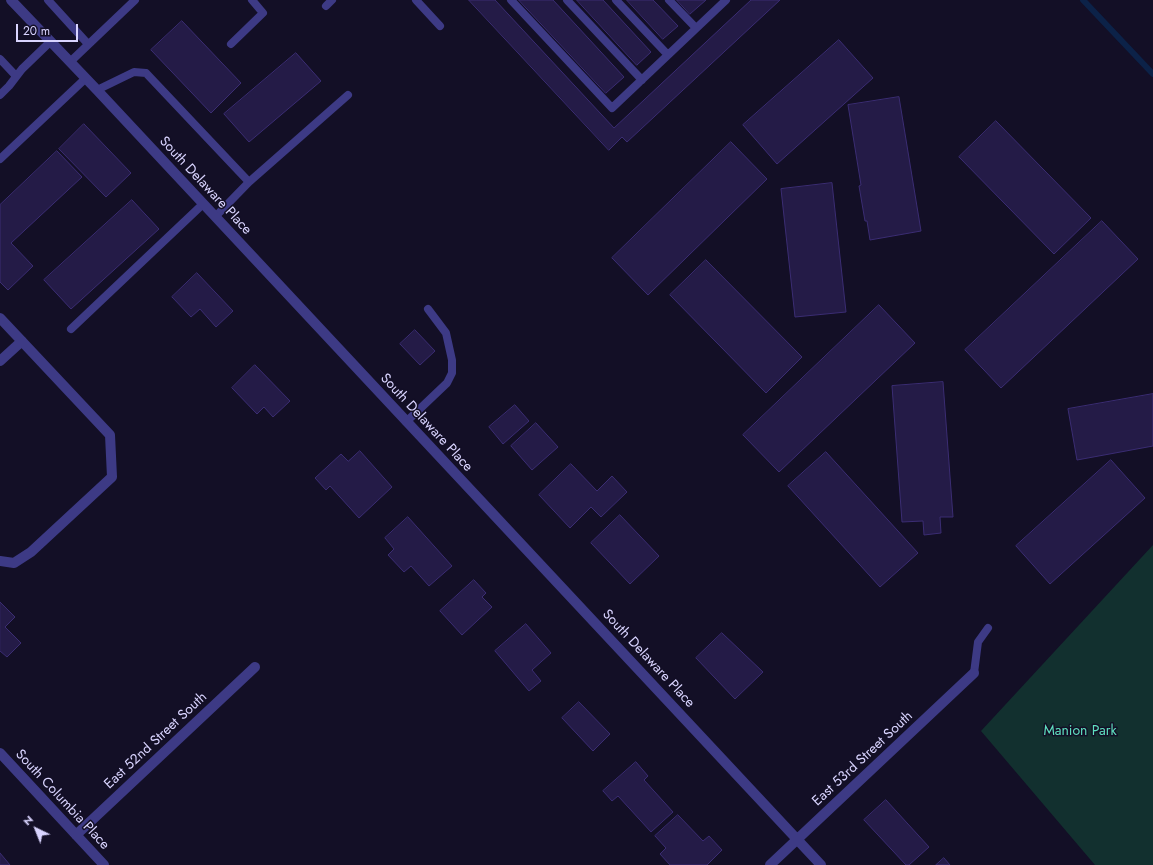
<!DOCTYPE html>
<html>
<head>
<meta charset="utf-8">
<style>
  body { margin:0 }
  #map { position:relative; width:1153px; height:865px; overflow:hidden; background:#130f26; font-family:Jost,sans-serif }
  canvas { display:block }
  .north { position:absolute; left:16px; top:809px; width:40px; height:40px; -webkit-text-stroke:3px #130f26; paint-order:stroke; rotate:317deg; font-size:11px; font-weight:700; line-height:16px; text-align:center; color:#d9d4ff }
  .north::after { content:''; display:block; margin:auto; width:14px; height:18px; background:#d9d4ff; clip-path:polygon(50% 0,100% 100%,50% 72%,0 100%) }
  .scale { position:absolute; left:16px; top:24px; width:62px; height:18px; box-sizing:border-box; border:2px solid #d9d4ff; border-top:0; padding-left:5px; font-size:12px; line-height:14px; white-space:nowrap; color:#d9d4ff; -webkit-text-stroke:3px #130f26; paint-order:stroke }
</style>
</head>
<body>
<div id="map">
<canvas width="1153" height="865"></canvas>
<div class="north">N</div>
<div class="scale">20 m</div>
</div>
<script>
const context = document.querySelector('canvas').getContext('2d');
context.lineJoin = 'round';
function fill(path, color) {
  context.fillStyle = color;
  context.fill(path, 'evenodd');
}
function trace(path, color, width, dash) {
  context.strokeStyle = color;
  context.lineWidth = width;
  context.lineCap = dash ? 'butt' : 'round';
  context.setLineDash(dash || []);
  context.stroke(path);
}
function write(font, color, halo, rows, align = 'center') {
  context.font = font + ' Jost,sans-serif';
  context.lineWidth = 3;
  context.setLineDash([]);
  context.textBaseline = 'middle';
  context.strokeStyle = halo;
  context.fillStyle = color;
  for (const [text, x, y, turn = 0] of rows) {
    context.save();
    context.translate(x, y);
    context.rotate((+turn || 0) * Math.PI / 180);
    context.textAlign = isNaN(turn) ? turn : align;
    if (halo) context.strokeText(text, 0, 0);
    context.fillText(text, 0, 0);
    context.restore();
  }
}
fill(new Path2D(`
  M 1153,545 L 1153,865 L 1095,865 L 981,731 Z`), '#12302f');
trace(new Path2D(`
  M 1083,0 L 1153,74`), '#0c2248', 6);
const building = new Path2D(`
  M 469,0 L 495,0 L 614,128 L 751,0 L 780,0 L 627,142 L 622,137 L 609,150 Z
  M 519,0 L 553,0 L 624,77 L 606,93 Z
  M 577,0 L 603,0 L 651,52 L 637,65 Z
  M 627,0 L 653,0 L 678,26 L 663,39 Z
  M 677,0 L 706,0 L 690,14 Z
  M 182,21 L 241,83 L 211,113 L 151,50 Z
  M 839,40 L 873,78 L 777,164 L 743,125 Z
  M 296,53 L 321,81 L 249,142 L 224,114 Z
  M 899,97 L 921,231 L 870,240 L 867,221 L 865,221 L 859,186 L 861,185 L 848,105 Z
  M 996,121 L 1091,218 L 1054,254 L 959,157 Z
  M 84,124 L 131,173 L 106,197 L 59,149 Z
  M 731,142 L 767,179 L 648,295 L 612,258 Z
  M 57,151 L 82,177 L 11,243 L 33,266 L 8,290 L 0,282 L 0,205 Z
  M 832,183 L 846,312 L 795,317 L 781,189 Z
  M 132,200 L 159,229 L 71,309 L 44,280 Z
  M 1102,221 L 1138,259 L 1001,388 L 965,350 Z
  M 706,260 L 802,357 L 766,393 L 670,295 Z
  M 197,273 L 233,311 L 216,327 L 200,309 L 191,317 L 172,297 Z
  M 879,305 L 915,343 L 779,472 L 743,435 Z
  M 415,330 L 435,351 L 420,365 L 400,344 Z
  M 255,365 L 290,401 L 273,417 L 264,407 L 257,414 L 232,388 Z
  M 943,382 L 953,517 L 940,517 L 941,533 L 924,535 L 923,521 L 902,522 L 892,386 Z
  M 1153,394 L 1153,446 L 1077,460 L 1068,409 Z
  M 515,405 L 529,421 L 503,444 L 489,427 Z
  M 536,423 L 558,447 L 532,470 L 511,446 Z
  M 360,451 L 392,487 L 359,518 L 330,486 L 326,490 L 315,478 L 341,454 L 348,461 Z
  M 826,452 L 918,553 L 880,587 L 788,486 Z
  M 1111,460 L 1145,498 L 1050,584 L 1016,546 Z
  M 571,464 L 597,491 L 612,476 L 627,492 L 601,517 L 591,507 L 570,528 L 539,495 Z
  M 620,515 L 659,556 L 630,584 L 591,543 Z
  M 408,517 L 452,566 L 429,586 L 411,566 L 404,572 L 388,555 L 394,549 L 385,538 Z
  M 474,580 L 486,593 L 482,597 L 492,607 L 462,635 L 440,611 Z
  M 0,602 L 15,617 L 5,627 L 21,643 L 7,657 L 0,651 Z
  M 526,624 L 551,653 L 532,670 L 541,681 L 529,691 L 495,651 Z
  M 722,633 L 763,672 L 735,699 L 696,658 Z
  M 579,702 L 610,734 L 593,751 L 562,718 Z
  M 636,762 L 648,776 L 644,780 L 673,812 L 651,832 L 618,796 L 612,801 L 603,791 Z
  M 886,800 L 929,847 L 909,865 L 906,865 L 864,820 Z
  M 678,815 L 703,841 L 709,836 L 722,850 L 707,865 L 670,865 L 660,854 L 666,848 L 655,836 Z
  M 0,853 L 10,865 L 0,865 Z
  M 944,858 L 950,865 L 936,865 Z`);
fill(building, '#241b47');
trace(building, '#3b2d73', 1);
trace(new Path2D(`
  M 48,0 L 88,44
  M 416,0 L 440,26
  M 511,0 L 612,108 L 726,0
  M 567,0 L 642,80
  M 616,0 L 668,55
  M 669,0 L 696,28
  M 326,6 L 332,0
  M 231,44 L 263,13 L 252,0
  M 0,59 L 16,76
  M 70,62 L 135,0
  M 97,90 L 134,72 L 146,73 L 249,182
  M 0,95 L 9,86 L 22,69 L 51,41
  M 0,159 L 86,78
  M 215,217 L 249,182 L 348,95
  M 71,329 L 203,204
  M 406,422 L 447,383 L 452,373 L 452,360 L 446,333 L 428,309
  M 974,673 L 978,642 L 988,628`), '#3d3a85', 8);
trace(new Path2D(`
  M 11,0 L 97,90 L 821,865
  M 0,318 L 110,435 L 112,477 L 31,552 L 14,563 L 0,561
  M 0,361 L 22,341
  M 0,753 L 104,865
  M 76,835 L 255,667
  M 770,865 L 974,673`), '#3d3a85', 10);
write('14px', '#d9d4ff', '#130f26', [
  ["South Delaware Place",205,186,47],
  ["South Delaware Place",426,423,47],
  ["South Delaware Place",648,659,47],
  ["East 52nd Street South",156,741,-43],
  ["East 53rd Street South",863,759,-43],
  ["South Columbia Place",62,800,47]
]);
write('14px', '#5fe0c0', '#130f26', [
  ["Manion Park",1080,732]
]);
</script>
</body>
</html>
